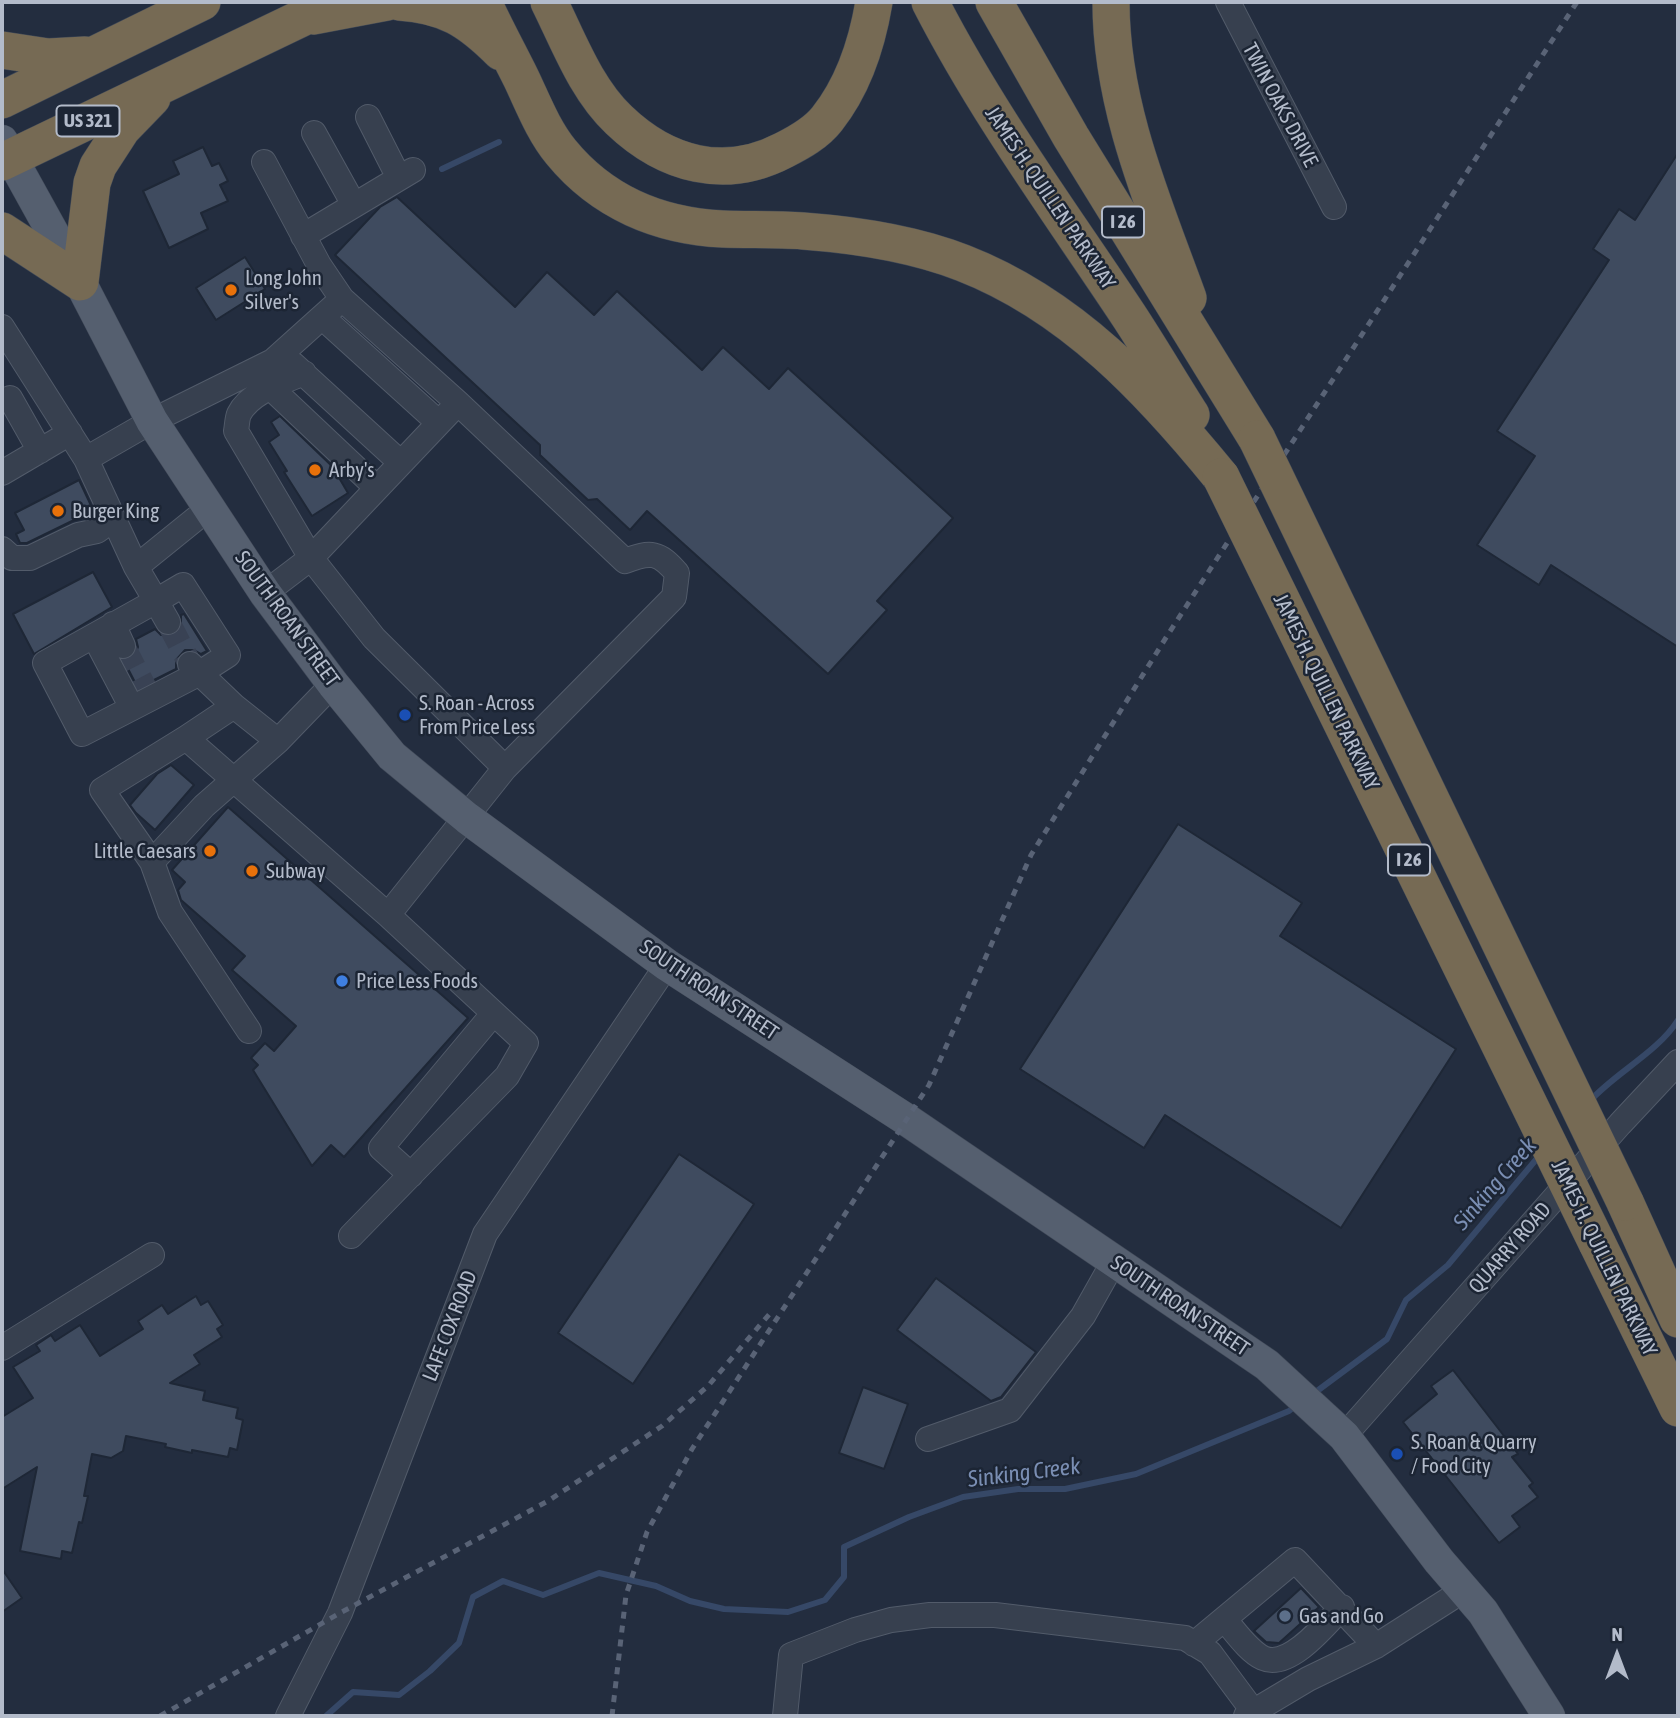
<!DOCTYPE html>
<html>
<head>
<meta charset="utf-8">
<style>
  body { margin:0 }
  #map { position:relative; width:1680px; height:1718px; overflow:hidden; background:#232d3f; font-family:"Asap Condensed",sans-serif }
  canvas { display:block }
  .frame { position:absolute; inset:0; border:4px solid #b3bbca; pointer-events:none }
  .north { position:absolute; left:1582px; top:1620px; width:70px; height:70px; -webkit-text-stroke:5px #1c2534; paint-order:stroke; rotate:0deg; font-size:19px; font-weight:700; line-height:28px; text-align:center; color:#b3bbca }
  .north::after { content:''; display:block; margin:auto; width:24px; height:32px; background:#b3bbca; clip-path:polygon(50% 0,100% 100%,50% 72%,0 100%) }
</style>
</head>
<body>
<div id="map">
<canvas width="1680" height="1718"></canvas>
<div class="frame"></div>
<div class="north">N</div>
</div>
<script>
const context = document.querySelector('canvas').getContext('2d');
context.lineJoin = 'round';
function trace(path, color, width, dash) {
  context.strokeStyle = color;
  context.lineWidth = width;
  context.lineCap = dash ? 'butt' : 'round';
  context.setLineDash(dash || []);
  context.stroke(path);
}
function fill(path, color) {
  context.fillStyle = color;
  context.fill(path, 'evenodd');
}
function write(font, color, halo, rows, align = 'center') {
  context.font = font + ' "Asap Condensed",sans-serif';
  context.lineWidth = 5;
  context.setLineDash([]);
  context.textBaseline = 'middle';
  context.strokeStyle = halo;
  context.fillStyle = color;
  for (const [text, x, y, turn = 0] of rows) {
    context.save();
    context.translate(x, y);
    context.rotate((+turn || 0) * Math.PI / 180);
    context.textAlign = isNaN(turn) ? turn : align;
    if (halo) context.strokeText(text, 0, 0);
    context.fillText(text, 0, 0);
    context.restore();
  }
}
trace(new Path2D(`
  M 442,169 L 499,142
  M 1589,1102 C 1616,1072 1657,1053 1678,1020
  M 1313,1394 L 1387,1339 L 1406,1300 L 1448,1265 L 1539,1156
  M 326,1716 L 353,1692 L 399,1695 L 430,1671 L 459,1643 L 473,1597 L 503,1581 L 543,1595 L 599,1573 L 656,1586 L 690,1601 L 724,1609 L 788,1612 L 825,1600 L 844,1577 L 844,1547 L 909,1517 L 963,1497 L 1018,1489 L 1065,1489 L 1136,1474 L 1289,1411 L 1298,1404`), '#364867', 6);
const building = new Path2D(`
  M 203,147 L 212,166 L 219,163 L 228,181 L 220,185 L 228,201 L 201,213 L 208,229 L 169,248 L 143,191 L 179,174 L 173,161 Z
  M 1678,153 L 1678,647 L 1551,565 L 1539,585 L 1477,545 L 1535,456 L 1497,431 L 1609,260 L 1593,249 L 1619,209 L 1635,220 Z
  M 397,197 L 515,307 L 547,272 L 594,315 L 617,291 L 702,370 L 723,347 L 769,389 L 788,368 L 953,518 L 877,601 L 887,610 L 828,674 L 647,511 L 630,530 L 597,499 L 588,500 L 540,455 L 540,445 L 335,255 L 380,207 Z
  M 245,257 L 265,289 L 216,320 L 196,288 Z
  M 280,416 L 338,472 L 340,475 L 338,476 L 348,493 L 312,516 L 284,472 L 287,471 L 269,442 L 279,435 L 271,422 Z
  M 79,480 L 95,514 L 72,521 L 27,543 L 20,543 L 16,534 L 24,530 L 15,513 Z
  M 93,572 L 112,607 L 34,654 L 13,614 Z
  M 184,614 L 207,651 L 201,654 L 194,650 L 185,650 L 176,660 L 176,669 L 138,688 L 124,661 L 135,654 L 138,647 L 136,639 L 155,629 L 161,635 L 175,635 L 181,629 L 181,615 Z
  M 171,765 L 194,785 L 155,830 L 136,813 L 130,805 L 157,774 Z
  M 228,807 L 468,1018 L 344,1157 L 331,1145 L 312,1166 L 253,1070 L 258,1065 L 251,1058 L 265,1043 L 274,1051 L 296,1026 L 232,970 L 245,956 L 181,900 L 178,890 L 185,882 L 172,870 Z
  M 1178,824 L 1302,903 L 1280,936 L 1456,1049 L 1341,1228 L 1165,1115 L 1144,1148 L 1020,1069 Z
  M 679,1154 L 754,1204 L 633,1384 L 558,1333 Z
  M 936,1278 L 1036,1352 L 1001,1397 L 991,1401 L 897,1330 Z
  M 196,1296 L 201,1305 L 208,1301 L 223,1325 L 217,1329 L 222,1337 L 194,1355 L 200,1364 L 170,1383 L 205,1391 L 203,1400 L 238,1408 L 236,1418 L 243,1420 L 237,1450 L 230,1448 L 228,1457 L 192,1450 L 192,1453 L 165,1447 L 166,1444 L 126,1436 L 123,1451 L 111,1458 L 92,1454 L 84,1496 L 88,1496 L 82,1523 L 79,1522 L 72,1553 L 62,1551 L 61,1559 L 20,1551 L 37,1467 L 2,1489 L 2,1417 L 33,1398 L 13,1367 L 40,1351 L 36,1345 L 51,1335 L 55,1341 L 80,1325 L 100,1356 L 143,1329 L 138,1321 L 162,1305 L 168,1314 Z
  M 1453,1370 L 1518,1454 L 1512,1457 L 1533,1483 L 1529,1486 L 1538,1497 L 1512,1516 L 1520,1527 L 1499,1543 L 1403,1422 L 1437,1394 L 1431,1386 Z
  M 863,1387 L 908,1404 L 884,1469 L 839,1453 Z
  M 2,1569 L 22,1598 L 2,1612 Z
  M 1301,1588 L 1319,1607 L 1279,1643 L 1266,1642 L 1254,1631 Z`);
fill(building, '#3f4b5f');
trace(building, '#1e2736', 2);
trace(new Path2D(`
  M 168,622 L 190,664
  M 123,646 L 145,688`), '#394254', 24, [24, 12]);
const minor = new Path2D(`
  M 1228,2 L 1334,207
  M 368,117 L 399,178
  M 314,133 L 354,205
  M 264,162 L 319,265 L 342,299 L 458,403 L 625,561 C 651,551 659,552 677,573 L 674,597 L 505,768 L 388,915
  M 303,236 L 413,170
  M 322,317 L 439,423
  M 2,327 L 86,459 L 152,421 L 273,361 L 342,299
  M 293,364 L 401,463
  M 304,373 C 283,382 250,392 239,414 C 237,419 237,426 236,431 L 311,558 L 374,638 L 505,768
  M 271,388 L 377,488
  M 10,398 L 40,451
  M 86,459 L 136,567 L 209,508
  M 2,473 L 70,433
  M 2,549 L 12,558 L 30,558 L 78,535 L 97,531 L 114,519
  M 136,567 L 156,601 L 45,663 L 82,734 L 200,673 L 228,655 L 183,585 L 156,601 L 168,622
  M 265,593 L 311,558 L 458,403
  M 113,624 L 123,646
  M 94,636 L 132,708
  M 190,664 L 234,706 L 278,741
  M 234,706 L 186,738 L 388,915 L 526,1043 L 507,1076 L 351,1236
  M 186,738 L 102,790 L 152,862 L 170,912 L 249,1031
  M 152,862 L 204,806 L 278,741 L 333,684
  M 411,1175 L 381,1148 L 493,1014
  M 2,1348 L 152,1255
  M 1344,1436 L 1620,1124 L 1678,1062
  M 928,1439 L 1010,1410 L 1083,1316 L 1114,1261
  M 1224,1619 C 1235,1631 1248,1651 1263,1658 C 1289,1670 1326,1624 1342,1607
  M 1194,1644 L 1295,1560 L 1376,1646
  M 288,1716 L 340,1613 L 485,1234 L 667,965
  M 785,1716 L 791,1655 L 855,1630 L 891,1620 L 930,1615 L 995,1615 L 1185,1638 L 1210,1653 L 1253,1711
  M 1246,1716 L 1308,1679 L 1376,1646 L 1464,1590`);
const major = new Path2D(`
  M 2,141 L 80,282 L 152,421 L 265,593 L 333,684 L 392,756 L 467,818 L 667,965 L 904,1118 L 1267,1365 L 1344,1436 L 1439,1561 L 1483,1612 L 1549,1716`);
const highway = new Path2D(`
  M 399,2 C 446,5 469,20 501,52
  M 483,2 C 495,28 508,52 521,78 C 533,103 543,130 561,152 C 602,202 659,226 723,229 C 749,230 776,229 803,231 C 857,235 912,243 963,263 C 1071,305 1150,390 1221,477
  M 549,2 C 569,42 586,89 619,120 C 666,165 725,181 784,150 C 800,142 816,133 827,119 C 854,85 867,44 874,2
  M 930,2 C 987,113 1060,212 1129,316 C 1150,348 1170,382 1191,415
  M 994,2 L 1071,137 L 1257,439
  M 1111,2 C 1111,106 1153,202 1188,298
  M 313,16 L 387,2
  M 2,50 L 48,57 L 85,55
  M 2,100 L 202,2
  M 2,162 L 335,2
  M 2,231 L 80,282 L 92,183 L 98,166 L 122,129 L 152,98
  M 1625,1202 L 1678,1319
  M 1597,1243 L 1678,1408`);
trace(minor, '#525b6a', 26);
trace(major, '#404958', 33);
trace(highway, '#3f4857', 38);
trace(minor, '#37404f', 24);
trace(major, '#555f6f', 32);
trace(highway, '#766a54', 37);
trace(new Path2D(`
  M 160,1716 L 340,1613 L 548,1501 L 662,1426 L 708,1386 L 772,1311
  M 612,1716 L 626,1595 L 647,1532 L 692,1449 L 929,1085 L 1031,855 L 1167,636 L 1577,2`), '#596376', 5, [7, 7]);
const highwayBridge = new Path2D(`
  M 1257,439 L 1625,1202
  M 1221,477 L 1597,1243`);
trace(highwayBridge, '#3f4857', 38, []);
trace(highwayBridge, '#766a54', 37);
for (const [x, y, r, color] of [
  [231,290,7,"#e8710a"],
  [315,470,7,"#e8710a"],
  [58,511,7,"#e8710a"],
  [405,715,7,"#1a4fb4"],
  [210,851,7,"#e8710a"],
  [252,871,7,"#e8710a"],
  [342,981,7,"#3f7fe0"],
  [1397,1454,7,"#1a4fb4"],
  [1285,1616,7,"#5c6f8a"]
]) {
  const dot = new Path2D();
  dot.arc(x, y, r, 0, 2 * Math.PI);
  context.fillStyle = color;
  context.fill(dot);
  trace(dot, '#1c2534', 2.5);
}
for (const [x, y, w] of [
  [88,121,63],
  [1123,222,42],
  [1409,860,42]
]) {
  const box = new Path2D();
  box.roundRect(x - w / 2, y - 15.5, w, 31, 5);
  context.fillStyle = '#1c2534';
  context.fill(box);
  trace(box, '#b3bbca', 2);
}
write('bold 19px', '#b3bbca', null, [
  ["US 321",88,121],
  ["I 26",1123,222],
  ["I 26",1409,860]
]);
write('21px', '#b3bbca', '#1c2534', [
  ["TWIN OAKS DRIVE",1280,105,62],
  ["JAMES H. QUILLEN PARKWAY",1050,198,56],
  ["SOUTH ROAN STREET",287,619,54],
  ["JAMES H. QUILLEN PARKWAY",1326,692,64],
  ["SOUTH ROAN STREET",709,990,34],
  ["QUARRY ROAD",1510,1248,-49],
  ["JAMES H. QUILLEN PARKWAY",1604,1258,64],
  ["SOUTH ROAN STREET",1180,1306,34],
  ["LAFE COX ROAD",450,1326,-69]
]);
write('21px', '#b3bbca', '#1c2534', [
  ["Long John",245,278],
  ["Silver's",245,302],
  ["Arby's",329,470],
  ["Burger King",72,511],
  ["S. Roan - Across",419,703],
  ["From Price Less",419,727],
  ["Little Caesars",196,851,"right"],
  ["Subway",266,871],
  ["Price Less Foods",356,981],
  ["S. Roan & Quarry",1411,1442],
  ["/ Food City",1411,1466],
  ["Gas and Go",1299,1616]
], 'left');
write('italic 23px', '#7a8eb3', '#1c2534', [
  ["Sinking Creek",1495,1184,-49],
  ["Sinking Creek",1024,1473,-7]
]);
</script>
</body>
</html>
